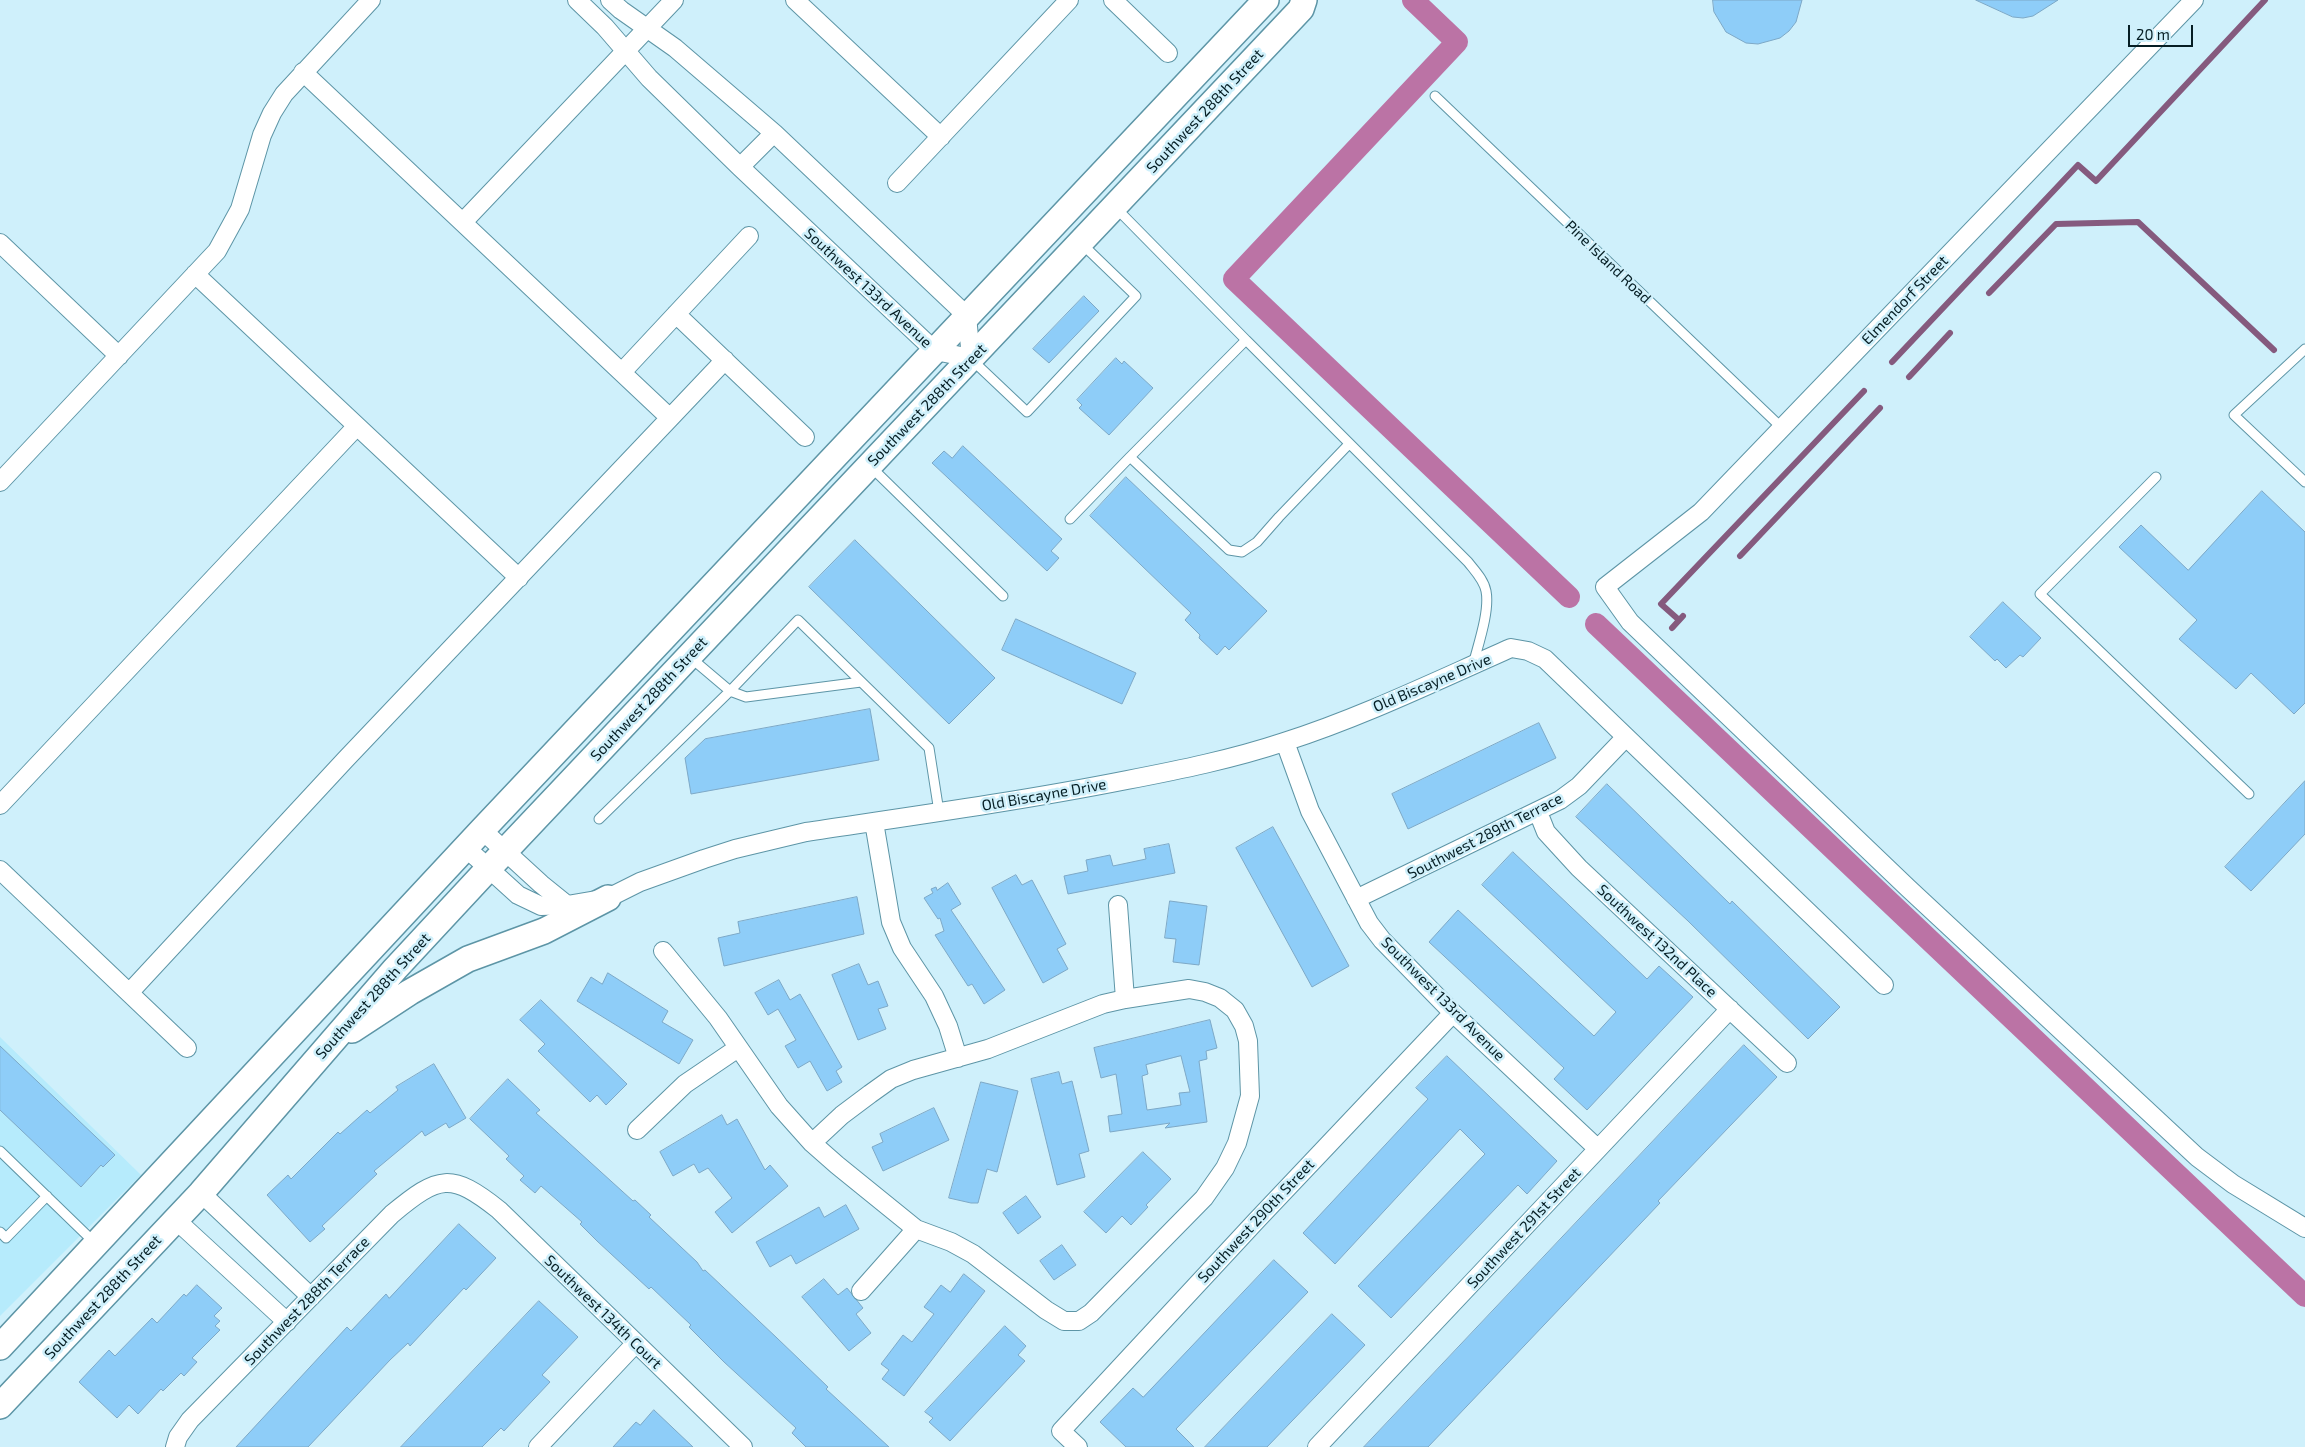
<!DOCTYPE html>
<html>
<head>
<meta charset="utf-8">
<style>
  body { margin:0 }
  #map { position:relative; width:2305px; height:1447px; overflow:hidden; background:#cff0fb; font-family:"Exo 2",sans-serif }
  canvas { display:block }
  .scale { position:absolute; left:2128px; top:25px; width:65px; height:22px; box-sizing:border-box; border:2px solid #061e24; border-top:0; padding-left:6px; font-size:15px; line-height:18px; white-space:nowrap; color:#061e24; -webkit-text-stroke:4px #cff0fb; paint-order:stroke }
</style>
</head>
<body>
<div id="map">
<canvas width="2305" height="1447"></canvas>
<div class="scale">20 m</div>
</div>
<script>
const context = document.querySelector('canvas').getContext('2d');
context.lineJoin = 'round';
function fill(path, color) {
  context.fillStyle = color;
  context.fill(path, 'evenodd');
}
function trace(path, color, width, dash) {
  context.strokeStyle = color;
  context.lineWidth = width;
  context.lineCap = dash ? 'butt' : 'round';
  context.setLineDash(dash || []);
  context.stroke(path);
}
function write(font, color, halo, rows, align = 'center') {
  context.font = font + ' "Exo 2",sans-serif';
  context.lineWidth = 5;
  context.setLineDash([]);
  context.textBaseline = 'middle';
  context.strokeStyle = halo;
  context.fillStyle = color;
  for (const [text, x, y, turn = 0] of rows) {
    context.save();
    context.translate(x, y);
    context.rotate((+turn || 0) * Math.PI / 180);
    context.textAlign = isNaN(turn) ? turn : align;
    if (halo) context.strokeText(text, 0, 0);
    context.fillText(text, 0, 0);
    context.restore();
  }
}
fill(new Path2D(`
  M 0,1037 L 141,1175 L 0,1316 Z`), '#b6ebfc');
trace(new Path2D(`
  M 1989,293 L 2056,224 L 2138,222 L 2274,350
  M 1892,362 L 2078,165 L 2096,181 L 2265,0
  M 1909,377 L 1950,333
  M 1740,556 L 1880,408
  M 1679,620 L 1661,604 L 1864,391
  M 1672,628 L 1683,616`), '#855a7e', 6);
trace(new Path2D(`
  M 1413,0 L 1457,42 L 1234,279 L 1569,597
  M 1596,624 L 2305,1296`), '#bb73a5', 22);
const building = new Path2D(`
  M 1713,0 L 1802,0 L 1796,22 L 1789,31 L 1780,38 L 1758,44 L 1746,43 L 1726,32 L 1714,12 Z
  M 1976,0 L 2058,0 L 2033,16 L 2023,18 L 2013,17 Z
  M 1084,296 L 1099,311 L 1049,363 L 1033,349 Z
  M 1116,358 L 1122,364 L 1124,361 L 1153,388 L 1109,435 L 1079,408 L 1082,405 L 1077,400 Z
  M 963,446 L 1062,539 L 1051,551 L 1059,558 L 1047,571 L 932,463 L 944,451 L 952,458 Z
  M 1126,477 L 1267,611 L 1229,650 L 1225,646 L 1217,655 L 1199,638 L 1200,635 L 1185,620 L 1191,613 L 1090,516 Z
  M 2262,491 L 2305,532 L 2305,703 L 2294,714 L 2251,673 L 2236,689 L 2179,639 L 2197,620 L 2119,547 L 2141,525 L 2188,570 Z
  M 855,540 L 995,678 L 949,724 L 809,587 Z
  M 2003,602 L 2041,638 L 2023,657 L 2020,655 L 2006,668 L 1997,659 L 1995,661 L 1970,637 Z
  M 1016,619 L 1136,673 L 1122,704 L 1002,650 Z
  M 870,709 L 879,760 L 691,794 L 685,758 L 705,739 Z
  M 1539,723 L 1556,758 L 1408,829 L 1392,794 Z
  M 2305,781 L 2305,834 L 2251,891 L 2225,867 Z
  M 1607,784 L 1730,904 L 1732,901 L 1840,1007 L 1808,1039 L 1688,921 L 1576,817 Z
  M 1273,827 L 1349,966 L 1312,987 L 1236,848 Z
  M 1169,844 L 1175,873 L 1068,894 L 1064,876 L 1088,871 L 1086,860 L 1110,855 L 1113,866 L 1146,859 L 1144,849 Z
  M 1513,852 L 1647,979 L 1659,966 L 1693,997 L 1587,1110 L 1554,1079 L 1564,1068 L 1429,942 L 1458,910 L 1594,1036 L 1616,1012 L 1482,885 Z
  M 1016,875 L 1022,885 L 1032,880 L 1066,944 L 1057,949 L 1068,969 L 1043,983 L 992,888 Z
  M 948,883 L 961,904 L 951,910 L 1005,990 L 984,1004 L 972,984 L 968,986 L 935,935 L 944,931 L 940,918 L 938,919 L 924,898 L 933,893 L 931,889 L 936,887 L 937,890 Z
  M 857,897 L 864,934 L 724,966 L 718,938 L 740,933 L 738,922 Z
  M 1170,901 L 1207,906 L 1199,965 L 1173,962 L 1176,939 L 1165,938 Z
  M 859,964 L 868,985 L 878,981 L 888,1006 L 878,1009 L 886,1029 L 858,1040 L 832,975 Z
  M 608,973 L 668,1011 L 662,1022 L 693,1040 L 679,1064 L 577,1001 L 591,977 L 602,984 Z
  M 779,980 L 790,1000 L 800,994 L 842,1067 L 836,1071 L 842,1082 L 827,1091 L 810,1061 L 798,1068 L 785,1046 L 796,1040 L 778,1009 L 768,1015 L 755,993 Z
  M 541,1000 L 627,1084 L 606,1105 L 597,1095 L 590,1102 L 538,1051 L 545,1044 L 520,1020 Z
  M 1210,1020 L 1217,1048 L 1206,1051 L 1207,1059 L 1199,1061 L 1207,1122 L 1165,1128 L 1170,1123 L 1110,1132 L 1108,1116 L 1122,1114 L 1116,1074 L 1101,1078 L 1094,1048 ZM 1181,1056 L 1190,1092 L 1179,1093 L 1181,1105 L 1147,1110 L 1142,1076 L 1148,1074 L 1146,1065 Z
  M 1744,1045 L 1777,1077 L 1658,1201 L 1660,1203 L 1428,1447 L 1364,1447 Z
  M 0,1046 L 115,1155 L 103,1167 L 101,1165 L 81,1187 L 0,1110 Z
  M 1447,1056 L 1557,1161 L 1527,1194 L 1518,1185 L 1391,1318 L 1358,1286 L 1485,1154 L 1460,1129 L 1335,1264 L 1303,1233 L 1428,1099 L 1416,1088 Z
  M 434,1064 L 466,1118 L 449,1128 L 446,1123 L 425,1136 L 422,1131 L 374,1171 L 377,1174 L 322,1226 L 325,1229 L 310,1242 L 267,1195 L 288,1175 L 291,1179 L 338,1132 L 340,1134 L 367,1110 L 370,1113 L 398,1090 L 396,1087 Z
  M 1059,1072 L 1062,1084 L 1072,1081 L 1089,1151 L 1079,1154 L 1085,1177 L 1057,1185 L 1031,1079 Z
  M 508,1079 L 540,1110 L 536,1113 L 633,1201 L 635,1200 L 651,1215 L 649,1217 L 697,1262 L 703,1271 L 705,1270 L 777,1338 L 828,1387 L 826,1389 L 889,1447 L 806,1447 L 792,1433 L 796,1428 L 724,1362 L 689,1327 L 691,1325 L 651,1287 L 649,1289 L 597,1241 L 580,1224 L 582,1222 L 541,1186 L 535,1193 L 520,1180 L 524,1176 L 506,1159 L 509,1156 L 470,1119 Z
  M 981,1082 L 1018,1091 L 997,1172 L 987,1169 L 978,1203 L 971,1203 L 949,1198 Z
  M 934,1108 L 949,1140 L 883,1171 L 872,1147 L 883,1142 L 880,1134 Z
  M 722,1115 L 727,1125 L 737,1119 L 765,1170 L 770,1165 L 788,1186 L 732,1233 L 715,1212 L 732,1198 L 708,1168 L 699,1173 L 694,1164 L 673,1176 L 660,1152 Z
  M 1143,1152 L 1171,1179 L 1146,1205 L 1148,1207 L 1131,1225 L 1122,1216 L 1106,1233 L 1084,1212 Z
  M 1026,1196 L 1041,1217 L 1018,1234 L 1003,1213 Z
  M 846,1205 L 859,1229 L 796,1264 L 791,1255 L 770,1267 L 756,1242 L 819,1207 L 824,1217 Z
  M 459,1224 L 496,1258 L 466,1290 L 464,1288 L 410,1346 L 408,1343 L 390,1360 L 308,1447 L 236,1447 L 347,1327 L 351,1331 L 386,1294 L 389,1298 Z
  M 1062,1245 L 1076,1265 L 1054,1280 L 1040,1261 Z
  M 1274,1260 L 1308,1292 L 1176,1429 L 1194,1447 L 1126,1447 L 1100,1422 L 1133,1388 L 1143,1397 Z
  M 964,1274 L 985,1291 L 904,1396 L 882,1379 L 889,1370 L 881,1364 L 903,1335 L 912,1342 L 934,1314 L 924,1307 L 941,1285 L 950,1292 Z
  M 824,1279 L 838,1295 L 847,1288 L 863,1308 L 856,1314 L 871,1333 L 849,1351 L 802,1297 Z
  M 197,1285 L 222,1308 L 214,1316 L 220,1321 L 215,1326 L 220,1330 L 192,1358 L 197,1362 L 184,1376 L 181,1373 L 163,1391 L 161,1389 L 138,1414 L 129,1405 L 117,1418 L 79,1382 L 109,1350 L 115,1356 L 152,1318 L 157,1323 L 184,1294 L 186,1296 Z
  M 539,1301 L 578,1337 L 542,1375 L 550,1382 L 516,1418 L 504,1431 L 501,1428 L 482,1447 L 401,1447 Z
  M 1332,1314 L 1365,1345 L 1267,1447 L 1205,1447 Z
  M 1005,1326 L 1026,1346 L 1018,1355 L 1025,1361 L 950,1441 L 929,1422 L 933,1418 L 925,1412 Z
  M 654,1410 L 693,1447 L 613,1447 L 636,1422 L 640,1425 Z`);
fill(building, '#8ecdf8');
trace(building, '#7da8c6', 1);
const lane = new Path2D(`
  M 1435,96 L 1782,428
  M 1115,207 L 1246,340
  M 2305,349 L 2234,415 L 2305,482
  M 971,359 L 1027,412 L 1136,296 L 1081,243
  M 1349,444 L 1279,517 L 1257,542 L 1242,552 L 1229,550 L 1130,457 L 1246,340 L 1468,562 C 1475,571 1484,580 1486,591 C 1490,611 1478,645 1473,665
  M 871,467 L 1003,596
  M 2156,477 L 2040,594 L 2249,794
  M 1070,519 L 1130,457
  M 691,658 L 730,691 L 746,697 L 861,682
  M 599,819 L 730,691 L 798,620 L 929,748 L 939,812
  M 0,1151 L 96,1244
  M 0,1232 L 6,1238 L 47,1196`);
const street = new Path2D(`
  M 577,0 L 605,27 L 649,78 L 740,167 L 935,351 L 971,358 L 967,316 L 774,133 L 675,48 L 621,10 L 610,0
  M 795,0 L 941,137
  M 1113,0 L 1168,53
  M 2194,0 L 1701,512 L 1605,587 L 1630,622 L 1908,888 L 2197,1157 L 2233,1184 L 2305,1228
  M 303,72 L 670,418 L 725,360
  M 740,167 L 774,133
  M 897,183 L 1069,0
  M 463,222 L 674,0
  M 0,243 L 119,356
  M 195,274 L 357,426
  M 676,314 L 805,437
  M 622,372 L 749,236
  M 0,482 L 217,251 L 240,209 L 262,135 L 272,113 L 284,94 L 371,0
  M 1285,742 L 1310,811 L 1369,923 L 1382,940 L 1453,1013 L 1598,1149
  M 0,805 L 357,426 L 519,578
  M 1538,812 L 1546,832 L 1579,868 L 1787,1063
  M 874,822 L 891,922 L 902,948 L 934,996 L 948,1026 L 958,1058
  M 482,830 L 541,884 L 567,905
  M 465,847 L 518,895 L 541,906 L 567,905 L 608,898 L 640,882 L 704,859 L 735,849 L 806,832 C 913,816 1021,801 1127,780 C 1179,770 1233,759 1284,742 C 1362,717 1436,681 1511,648 L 1528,651 L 1545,659 L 1884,985
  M 0,870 L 187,1048
  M 1356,899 L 1560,800 L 1579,786 L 1625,738
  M 1118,905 L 1125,999
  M 663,951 L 718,1018 L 779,1106 L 812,1143 L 837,1165 L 916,1229 L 951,1242 L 973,1254 L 1046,1310 L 1064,1321 L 1079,1321 L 1091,1313 L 1204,1198 L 1225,1168 L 1237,1143 L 1250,1096 L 1248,1041 L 1244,1026 L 1235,1010 L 1220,998 L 1205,992 L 1189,989 L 1125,999 L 1103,1004 L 988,1049 L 913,1070 L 891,1079 L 870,1094 L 842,1115 L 812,1143
  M 129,993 L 345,760 L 670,418
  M 637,1130 L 685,1084 L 738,1048
  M 201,1193 L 311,1297
  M 176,1220 L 287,1322
  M 861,1291 L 916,1229
  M 175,1447 L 178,1437 L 190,1420 L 392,1214 C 439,1175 451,1172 499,1210 L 743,1447
  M 538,1447 L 635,1344
  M 1078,1447 L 1061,1431 L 1256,1221 L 1453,1013
  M 1317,1447 L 1730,1009`);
const secondary = new Path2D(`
  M 352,1030 L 410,992 L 468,959 L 544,931 L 608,898
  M 0,1347 L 482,830 L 1266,0
  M 0,1406 L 201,1193 L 395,969 L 488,869 L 1301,9 L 1304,0`);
trace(lane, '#5d95a6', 11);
trace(street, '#5d95a6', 20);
trace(secondary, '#5d95a6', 28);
trace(lane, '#fff', 9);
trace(street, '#fff', 18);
trace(secondary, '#fff', 25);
write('15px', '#061e24', '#cff0fb', [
  ["Southwest 288th Street",1205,111,-47],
  ["Pine Island Road",1608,262,44],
  ["Southwest 133rd Avenue",868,288,43],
  ["Elmendorf Street",1905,300,-46],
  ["Southwest 288th Street",927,405,-46],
  ["Old Biscayne Drive",1432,683,-23],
  ["Southwest 288th Street",649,699,-47],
  ["Old Biscayne Drive",1044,795,-10],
  ["Southwest 289th Terrace",1485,836,-27],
  ["Southwest 132nd Place",1657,941,43],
  ["Southwest 288th Street",373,996,-48],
  ["Southwest 133rd Avenue",1443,999,45],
  ["Southwest 290th Street",1256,1221,-47],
  ["Southwest 291st Street",1524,1228,-47],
  ["Southwest 288th Street",103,1297,-47],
  ["Southwest 288th Terrace",307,1301,-46],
  ["Southwest 134th Court",603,1312,44]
]);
</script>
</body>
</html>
